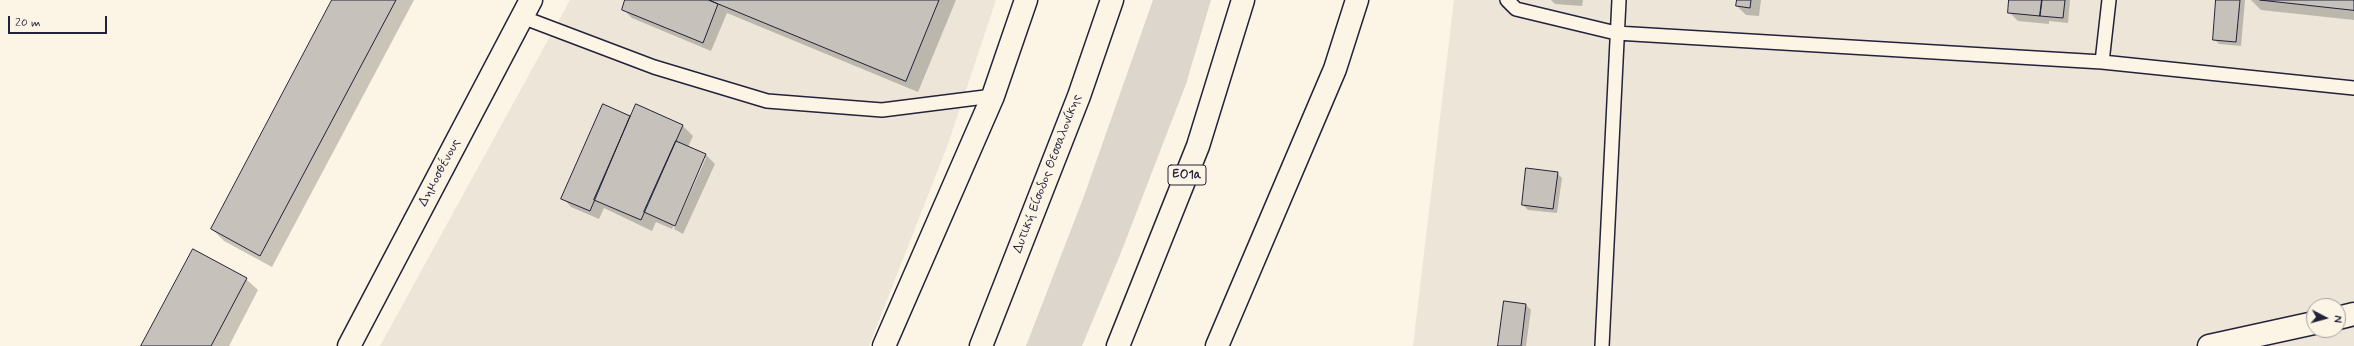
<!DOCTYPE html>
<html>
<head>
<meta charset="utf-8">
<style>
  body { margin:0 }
  #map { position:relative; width:2354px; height:346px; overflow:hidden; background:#fcf5e5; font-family:Mynerve,sans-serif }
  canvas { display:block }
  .north { position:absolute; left:2306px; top:298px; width:40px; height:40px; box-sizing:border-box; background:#fcf5e5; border:1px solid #a5a1a1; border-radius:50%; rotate:96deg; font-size:11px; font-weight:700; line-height:16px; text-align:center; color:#22223b }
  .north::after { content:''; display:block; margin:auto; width:14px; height:18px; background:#22223b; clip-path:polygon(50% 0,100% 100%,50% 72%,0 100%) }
  .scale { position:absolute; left:8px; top:16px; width:99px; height:18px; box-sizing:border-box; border:2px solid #22223b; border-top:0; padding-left:5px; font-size:12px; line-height:14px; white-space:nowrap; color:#22223b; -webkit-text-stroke:3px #fcf5e5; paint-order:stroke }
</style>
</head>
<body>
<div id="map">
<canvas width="2354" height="346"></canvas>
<div class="north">N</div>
<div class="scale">20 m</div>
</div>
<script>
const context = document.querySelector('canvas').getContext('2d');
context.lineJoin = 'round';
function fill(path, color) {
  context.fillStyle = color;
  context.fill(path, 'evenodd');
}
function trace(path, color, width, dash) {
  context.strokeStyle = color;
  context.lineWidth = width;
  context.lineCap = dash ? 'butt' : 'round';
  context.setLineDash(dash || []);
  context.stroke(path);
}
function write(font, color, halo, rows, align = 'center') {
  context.font = font + ' Mynerve,sans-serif';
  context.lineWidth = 3.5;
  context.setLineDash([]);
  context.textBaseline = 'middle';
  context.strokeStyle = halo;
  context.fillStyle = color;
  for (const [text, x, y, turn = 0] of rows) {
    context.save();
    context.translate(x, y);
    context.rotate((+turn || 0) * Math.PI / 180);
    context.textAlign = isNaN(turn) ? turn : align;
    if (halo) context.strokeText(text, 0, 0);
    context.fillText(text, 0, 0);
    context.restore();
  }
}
fill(new Path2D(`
  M 570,0 L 996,0 L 948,144 L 869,346 L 380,346 Z
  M 1454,0 L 2354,0 L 2354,346 L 1413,346 ZM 2314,306 L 2338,306 L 2338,330 L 2314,330 Z`), '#ece5d8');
fill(new Path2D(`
  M 1153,0 L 1211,0 L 1186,84 L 1120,255 L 1082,346 L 1026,346 L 1084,196 Z`), '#dcd6cc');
fill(new Path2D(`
  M 334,0 L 414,0 L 272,267 L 224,241 L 212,229 Z
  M 626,0 L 956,0 L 918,92 L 727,13 L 711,51 L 632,18 L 623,9 Z
  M 1551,0 L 1583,0 L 1582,6 L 1555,4 Z
  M 1738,0 L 1761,0 L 1759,16 L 1746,15 L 1737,6 Z
  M 2010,0 L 2070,0 L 2068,23 L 2049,21 L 2049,24 L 2018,21 L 2009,12 Z
  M 2217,0 L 2245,0 L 2241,46 L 2219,44 L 2214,39 Z
  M 2251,0 L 2354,0 L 2354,20 L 2261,10 Z
  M 630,117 L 682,125 L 693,136 L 688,147 L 706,155 L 715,164 L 683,234 L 674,229 L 706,158 L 704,158 L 672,229 L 656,222 L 652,231 L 604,208 L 599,219 L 571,207 L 563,198 Z
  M 1557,173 L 1562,178 L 1557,213 L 1528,210 L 1523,205 Z
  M 246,279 L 258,290 L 229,346 L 142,346 Z
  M 1526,305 L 1531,310 L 1526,346 L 1499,346 Z`), '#0003');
const building = new Path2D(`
  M 332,0 L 396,0 L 260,256 L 211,229 Z
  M 625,0 L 709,0 L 718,4 L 703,43 L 622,10 Z
  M 709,0 L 939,0 L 906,81 Z
  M 1737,0 L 1751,0 L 1750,8 L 1736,6 Z
  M 2009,0 L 2042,0 L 2040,16 L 2008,13 Z
  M 2042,0 L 2065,0 L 2063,18 L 2040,16 Z
  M 2216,0 L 2240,0 L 2236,42 L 2213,40 Z
  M 2260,0 L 2354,0 L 2354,10 Z
  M 603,104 L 630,116 L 590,211 L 561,199 Z
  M 636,104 L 683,125 L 641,220 L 594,200 Z
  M 676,141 L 706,154 L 675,226 L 644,212 Z
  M 1526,168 L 1558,172 L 1553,209 L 1522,205 Z
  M 193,249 L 247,278 L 211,346 L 141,346 Z
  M 1504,301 L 1526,304 L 1521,346 L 1498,346 Z`);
fill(building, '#c6c1bb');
trace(building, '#22223b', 1);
const service = new Path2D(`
  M 1507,0 L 1516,9 L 1616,33 L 2102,62 L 2354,88
  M 522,17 L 654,67 L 767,101 L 882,110 L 993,96
  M 2102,62 L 2109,0
  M 1602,346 L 1619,0`);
const minor = new Path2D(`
  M 349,346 L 531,0
  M 884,346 L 993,96 L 1026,0
  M 1217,346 L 1335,69 L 1357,0`);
const tertiary = new Path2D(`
  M 2338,318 L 2354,314
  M 2209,346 L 2314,323`);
const trunk = new Path2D(`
  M 981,346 L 1079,96 L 1112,0
  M 1118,346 L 1198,146 L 1243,0`);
trace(service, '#22223b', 16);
trace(minor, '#22223b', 25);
trace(tertiary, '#22223b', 25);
trace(trunk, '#22223b', 25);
trace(service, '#fcf5e5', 13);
trace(minor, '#fcf5e5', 22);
trace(tertiary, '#fcf5e5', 22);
trace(trunk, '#fcf5e5', 22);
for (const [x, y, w] of [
  [1187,175,38]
]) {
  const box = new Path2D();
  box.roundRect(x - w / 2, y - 10, w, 20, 3);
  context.fillStyle = '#fcf5e5';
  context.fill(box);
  trace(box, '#22223b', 1);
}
write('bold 12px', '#22223b', null, [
  ["ΕΟ1α",1187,175]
]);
write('13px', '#22223b', '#fcf5e5', [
  ["Δημοσθένους",440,173,-62],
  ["Δυτική Είσοδος Θεσσαλονίκης",1048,174,-69]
]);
</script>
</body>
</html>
